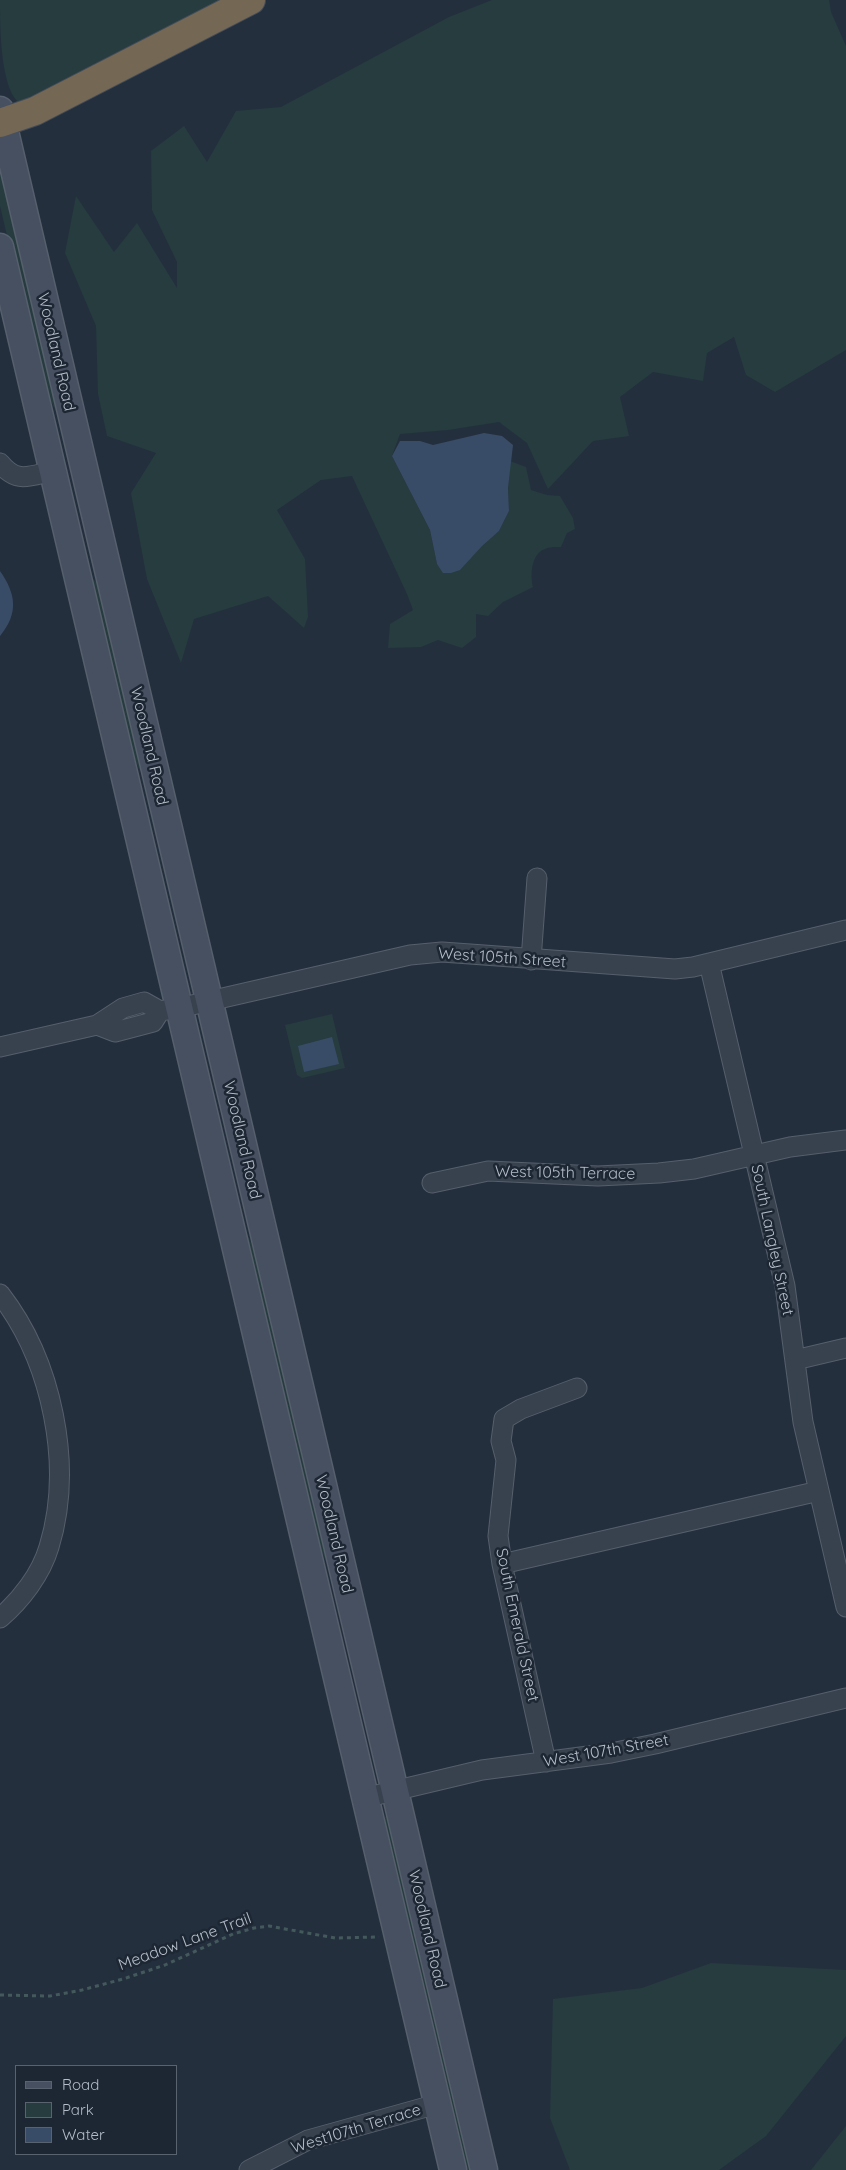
<!DOCTYPE html>
<html>
<head>
<meta charset="utf-8">
<style>
  body { margin:0 }
  #map { position:relative; width:846px; height:2170px; overflow:hidden; background:#242f3e; font-family:Quicksand,sans-serif }
  canvas { display:block }
  .legend { position:absolute; left:15px; top:2065px; width:162px; height:90px; box-sizing:border-box; background:#1d2633; border:1px solid #59626f; margin:0; padding:6px 9px; list-style:none; font-size:15px; color:#b4bcc9 }
  .legend li { display:flex; align-items:center; gap:10px; height:25px }
  .legend b { width:25px; border:1px solid #59626f }
</style>
</head>
<body>
<div id="map">
<canvas width="846" height="2170"></canvas>
<ul class="legend">
<li><b style="height:6px;background:#465061"></b>Road</li>
<li><b style="height:14px;background:#263c3f"></b>Park</li>
<li><b style="height:14px;background:#394c67"></b>Water</li>
</ul>
</div>
<script>
const context = document.querySelector('canvas').getContext('2d');
context.lineJoin = 'round';
function fill(path, color) {
  context.fillStyle = color;
  context.fill(path, 'evenodd');
}
function trace(path, color, width, dash) {
  context.strokeStyle = color;
  context.lineWidth = width;
  context.lineCap = dash ? 'butt' : 'round';
  context.setLineDash(dash || []);
  context.stroke(path);
}
function write(font, color, halo, rows, align = 'center') {
  context.font = font + ' Quicksand,sans-serif';
  context.lineWidth = 5;
  context.setLineDash([]);
  context.textBaseline = 'middle';
  context.strokeStyle = halo;
  context.fillStyle = color;
  for (const [text, x, y, turn = 0] of rows) {
    context.save();
    context.translate(x, y);
    context.rotate((+turn || 0) * Math.PI / 180);
    context.textAlign = isNaN(turn) ? turn : align;
    if (halo) context.strokeText(text, 0, 0);
    context.fillText(text, 0, 0);
    context.restore();
  }
}
fill(new Path2D(`
  M 0,0 L 232,0 L 45,96 L 18,102 C 0,85 0,25 0,0 Z
  M 492,0 L 829,0 L 831,12 L 846,46 L 846,350 L 775,392 L 746,375 L 734,337 L 707,353 L 703,381 L 653,372 L 620,397 L 629,436 L 593,441 L 548,489 L 527,443 L 499,422 L 448,430 L 400,434 L 392,456 L 430,530 L 437,564 L 460,569 L 482,545 L 499,531 L 509,511 L 508,488 L 510,461 L 526,467 L 531,490 L 547,495 L 560,496 L 573,518 L 575,529 L 567,533 L 561,547 C 556,547 549,547 545,549 C 531,554 530,575 533,587 L 503,602 L 488,616 L 476,614 L 476,637 L 462,648 L 438,640 L 421,647 L 388,648 L 390,624 L 413,610 L 407,594 L 352,476 L 321,480 L 277,510 L 305,559 L 308,617 L 304,628 L 268,596 L 194,619 L 181,663 L 147,579 L 131,493 L 156,453 L 107,436 L 98,394 L 96,326 L 65,253 L 76,196 L 114,252 L 137,223 L 177,288 L 177,262 L 152,210 L 151,151 L 184,126 L 207,162 L 236,111 L 281,107 L 449,17 Z
  M 0,157 L 61,410 L 56,411 L 45,390 L 39,371 L 0,206 Z
  M 88,578 L 92,578 L 101,587 L 144,770 L 140,771 L 129,746 Z
  M 332,1014 L 345,1068 L 302,1078 L 297,1075 L 285,1025 Z
  M 246,1232 L 261,1265 L 331,1560 L 326,1561 L 316,1539 L 240,1234 Z
  M 386,1815 L 388,1815 L 474,2170 L 462,2170 L 383,1822 Z
  M 711,1963 L 846,1970 L 846,2036 L 766,2136 L 719,2170 L 570,2170 L 550,2118 L 553,1999 L 642,1988 Z
  M 846,2126 L 846,2170 L 811,2170 Z`), '#263c3f');
fill(new Path2D(`
  M 484,433 L 502,436 L 513,445 L 508,488 L 509,511 L 499,531 L 482,546 L 460,570 L 451,573 L 443,573 L 437,564 L 430,530 L 392,456 L 400,441 L 420,441 L 433,445 Z
  M 0,571 C 16,594 19,613 0,636 Z
  M 332,1037 L 339,1064 L 304,1072 L 298,1046 Z`), '#394c67');
const minor = new Path2D(`
  M 0,463 C 17,484 29,476 53,471
  M 531,960 L 537,878
  M 709,963 L 785,1286 L 803,1422 L 846,1607
  M 97,1025 L 115,1032 L 153,1022 L 160,1011
  M 0,1047 L 97,1025 L 123,1008 L 144,1002 L 160,1011 L 179,1008 L 410,955 L 442,952 L 470,954 L 675,969 L 693,967 L 846,930
  M 432,1183 L 488,1171 L 598,1176 L 659,1173 L 694,1169 L 790,1147 L 846,1140
  M 0,1294 C 52,1361 74,1465 49,1547 C 41,1574 21,1600 0,1618
  M 795,1360 L 846,1348
  M 502,1564 L 819,1491
  M 546,1762 L 502,1564 L 498,1536 L 506,1460 L 501,1441 L 504,1419 L 521,1409 L 577,1388
  M 364,1798 L 482,1770 L 611,1753 L 655,1744 L 846,1698
  M 249,2170 L 308,2140 L 437,2104`);
const secondary = new Path2D(`
  M 0,110 L 484,2170
  M 0,247 L 453,2170`);
const motorway = new Path2D(`
  M 0,123 L 35,111 L 251,0`);
trace(minor, '#565f6c', 21);
trace(secondary, '#565f6c', 29);
trace(motorway, '#434c59', 30);
trace(new Path2D(`
  M 0,1995 L 50,1996 L 82,1990 L 123,1979 L 165,1965 L 233,1934 L 254,1928 L 269,1926 L 335,1938 L 379,1937`), '#44595c', 3, [4, 4]);
trace(minor, '#38414e', 19);
trace(secondary, '#465061', 26);
trace(motorway, '#746855', 28);
write('16px', '#b4bcc9', '#1d2633', [
  ["Woodland Road",56,352,77],
  ["Woodland Road",149,746,77],
  ["West 105th Street",502,958,4],
  ["Woodland Road",242,1140,77],
  ["West 105th Terrace",565,1173,1],
  ["South Langley Street",772,1240,78],
  ["Woodland Road",334,1534,77],
  ["South Emerald Street",517,1625,78],
  ["West 107th Street",606,1751,-10],
  ["Woodland Road",427,1929,77],
  ["Meadow Lane Trail",185,1942,-20],
  ["West107th Terrace",356,2129,-17]
]);
</script>
</body>
</html>
